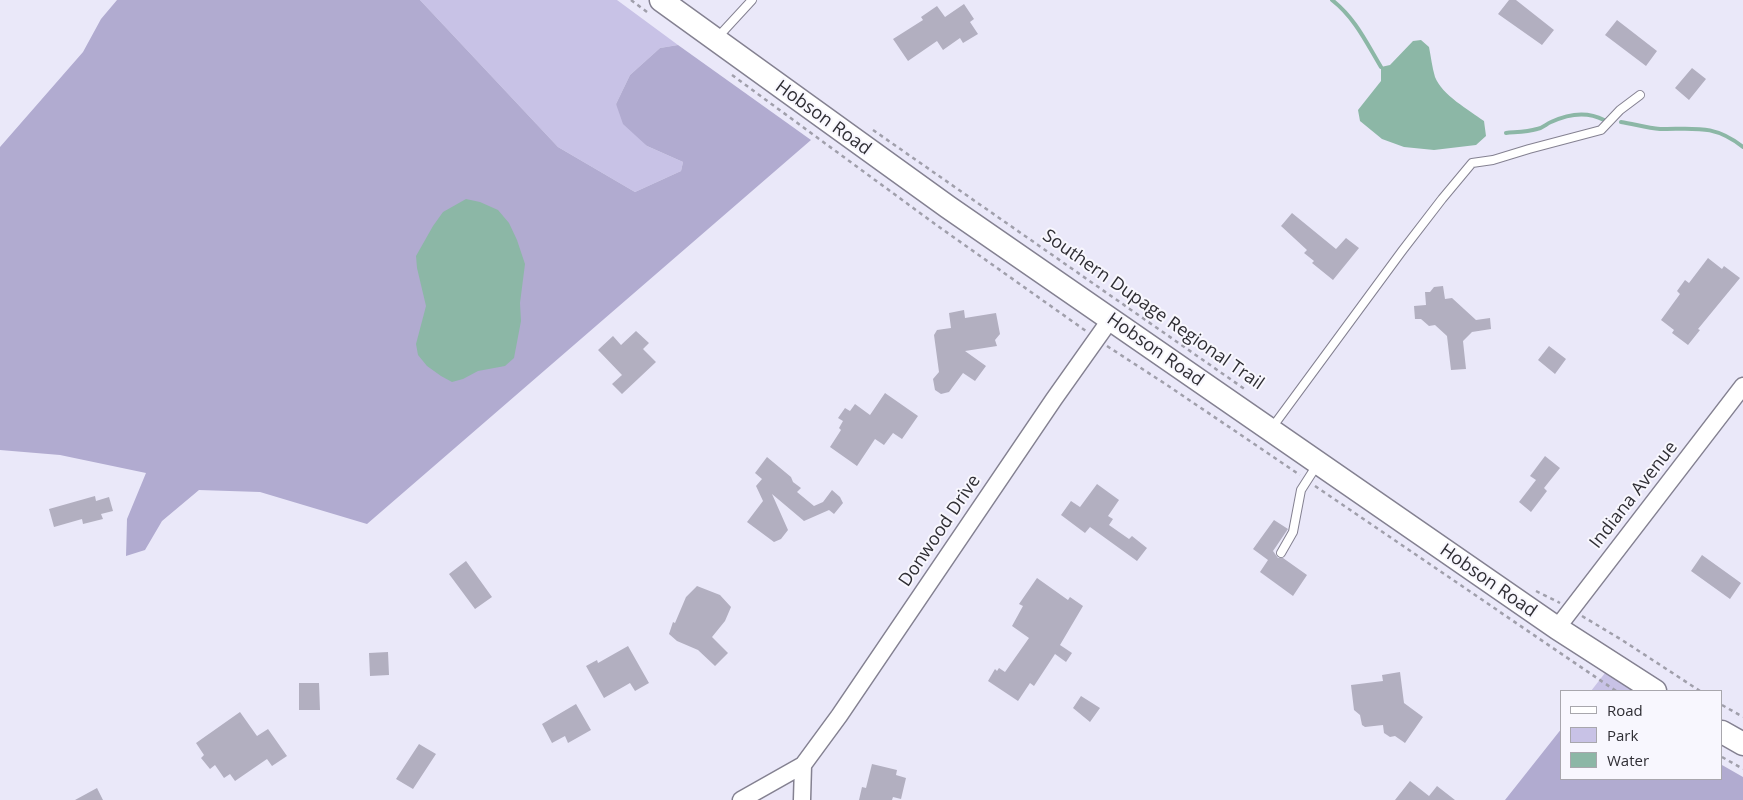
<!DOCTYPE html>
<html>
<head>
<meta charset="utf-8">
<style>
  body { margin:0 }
  #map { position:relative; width:1743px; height:800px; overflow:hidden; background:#eae8f9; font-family:"Open Sans",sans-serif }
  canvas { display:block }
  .legend { position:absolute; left:1560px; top:690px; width:162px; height:90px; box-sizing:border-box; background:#f8f7fe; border:1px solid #a8a7ad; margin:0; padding:6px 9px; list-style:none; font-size:15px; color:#2f2e34 }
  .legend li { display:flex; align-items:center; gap:10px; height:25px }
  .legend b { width:25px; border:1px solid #a8a7ad }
</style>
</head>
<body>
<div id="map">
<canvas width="1743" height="800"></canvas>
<ul class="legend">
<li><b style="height:6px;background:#fff"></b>Road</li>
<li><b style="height:14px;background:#c8c2e6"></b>Park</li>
<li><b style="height:14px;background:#8cb7a6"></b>Water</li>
</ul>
</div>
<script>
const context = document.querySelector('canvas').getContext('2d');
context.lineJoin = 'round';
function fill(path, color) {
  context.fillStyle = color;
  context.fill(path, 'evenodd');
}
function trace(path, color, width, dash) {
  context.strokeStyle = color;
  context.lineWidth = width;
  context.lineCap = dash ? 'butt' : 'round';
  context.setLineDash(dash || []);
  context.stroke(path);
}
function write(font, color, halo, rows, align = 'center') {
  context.font = font + ' "Open Sans",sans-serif';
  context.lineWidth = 4;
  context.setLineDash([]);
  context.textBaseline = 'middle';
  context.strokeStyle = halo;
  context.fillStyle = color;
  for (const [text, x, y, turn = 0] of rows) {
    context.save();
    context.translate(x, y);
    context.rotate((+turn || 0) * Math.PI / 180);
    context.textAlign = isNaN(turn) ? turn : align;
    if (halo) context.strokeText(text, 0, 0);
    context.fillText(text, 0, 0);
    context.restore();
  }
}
fill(new Path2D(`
  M 420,0 L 617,0 L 678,45 L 660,48 L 630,75 L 616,104 L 647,146 L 683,162 L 681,171 L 635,192 L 558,147 Z
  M 1605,673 L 1635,691 L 1591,691 Z`), '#c8c2e6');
fill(new Path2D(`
  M 117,0 L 420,0 L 558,147 L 635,192 L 681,171 L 683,162 L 647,146 L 623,124 L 616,104 L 630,75 L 660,48 L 678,45 L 811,140 L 367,524 L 260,492 L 199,490 L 162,521 L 145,550 L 126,556 L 127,519 L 146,473 L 60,455 L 0,450 L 0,147 L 83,52 L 101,19 Z
  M 1562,728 L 1562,779 L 1722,779 L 1722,765 L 1743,777 L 1743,800 L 1505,800 Z`), '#b1abd0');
fill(new Path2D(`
  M 1421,40 L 1429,47 C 1431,57 1432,67 1435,77 C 1442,95 1469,110 1484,121 L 1486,136 L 1476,145 L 1434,150 L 1404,147 L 1382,139 L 1360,121 L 1358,110 L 1381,81 L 1381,67 L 1390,65 L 1413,41 Z
  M 466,199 L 480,202 L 498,210 L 509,223 L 517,240 L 525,264 L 520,303 L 521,321 L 514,358 L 505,366 L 478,371 L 463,379 L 452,382 L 441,376 L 427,366 L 418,355 L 416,344 L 426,306 L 417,268 L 416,256 L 433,226 L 443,212 Z`), '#8cb7a6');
trace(new Path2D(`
  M 1332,0 C 1355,18 1366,42 1381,67
  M 1621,122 C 1634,124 1647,128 1660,129 C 1695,129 1714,124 1743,147
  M 1506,133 C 1516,132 1527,132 1537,129 C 1543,128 1546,124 1551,122 C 1568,114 1587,111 1604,120`), '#8cb7a6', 4);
fill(new Path2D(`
  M 1509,0 L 1516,0 L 1554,30 L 1542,45 L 1498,14 Z
  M 964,4 L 974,19 L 970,22 L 978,34 L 963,43 L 960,38 L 943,50 L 937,41 L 908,61 L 893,39 L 923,20 L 921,17 L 937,6 L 945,17 Z
  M 1617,20 L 1657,51 L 1646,66 L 1605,35 Z
  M 1692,68 L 1706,79 L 1689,100 L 1675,88 Z
  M 1292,213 L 1336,249 L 1346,238 L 1359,248 L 1333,280 L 1312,263 L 1314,261 L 1304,253 L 1307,250 L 1281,226 Z
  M 1708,258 L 1722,269 L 1724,266 L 1740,278 L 1698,329 L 1700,330 L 1688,345 L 1672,333 L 1674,330 L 1661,320 L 1680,294 L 1677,291 L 1685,280 L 1689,283 Z
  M 1443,286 L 1445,299 L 1452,298 L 1476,320 L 1490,318 L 1491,329 L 1472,332 L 1463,341 L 1466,369 L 1451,370 L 1447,336 L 1435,325 L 1429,326 L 1421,319 L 1415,319 L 1414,306 L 1426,305 L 1425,292 L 1430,292 L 1434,287 Z
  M 964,310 L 965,318 L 996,313 L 1000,334 L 995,340 L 997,346 L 965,351 L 986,366 L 975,381 L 963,373 L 949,392 L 941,394 L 935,390 L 933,379 L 939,372 L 934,335 L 937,330 L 951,328 L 949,313 Z
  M 636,331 L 649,343 L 643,349 L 656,362 L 622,394 L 612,384 L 622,375 L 598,350 L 613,336 L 621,345 Z
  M 1549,346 L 1566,359 L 1555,374 L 1538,360 Z
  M 885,393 L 918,416 L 902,439 L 893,433 L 884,445 L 875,439 L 857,466 L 830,447 L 841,430 L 839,428 L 843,421 L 838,418 L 845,408 L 850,411 L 855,404 L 870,415 Z
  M 1545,456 L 1560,468 L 1544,488 L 1547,491 L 1531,512 L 1519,502 L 1536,480 L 1530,476 Z
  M 767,457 L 791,477 L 793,482 L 801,488 L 797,492 L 814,506 L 823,502 L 832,490 L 840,497 L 843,503 L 834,514 L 829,510 L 804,521 L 772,494 L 788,530 L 781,539 L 774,542 L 747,522 L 763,501 L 756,486 L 762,479 L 755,473 Z
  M 1097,484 L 1119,500 L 1108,516 L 1113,519 L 1109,525 L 1129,539 L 1132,536 L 1147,548 L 1137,561 L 1090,527 L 1085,533 L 1061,515 L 1071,501 L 1080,507 Z
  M 95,496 L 96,501 L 109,497 L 113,511 L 101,514 L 103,519 L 83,524 L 82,519 L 54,527 L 49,509 Z
  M 1274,520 L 1288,529 L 1273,551 L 1278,558 L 1283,558 L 1307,575 L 1293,596 L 1260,572 L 1268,560 L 1253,549 Z
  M 1702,555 L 1741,583 L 1730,599 L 1691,571 Z
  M 466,561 L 492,597 L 475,609 L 449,574 Z
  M 1037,578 L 1068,600 L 1070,597 L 1083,606 L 1060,645 L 1072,653 L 1066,662 L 1055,654 L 1034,686 L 1030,683 L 1018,701 L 988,681 L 995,669 L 997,671 L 999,668 L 1005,672 L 1029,638 L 1012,626 L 1023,606 L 1019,604 Z
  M 697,586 L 720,595 L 731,607 L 725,621 L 712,637 L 728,653 L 715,666 L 698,650 L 677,641 L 669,634 L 673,622 L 675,623 L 686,597 Z
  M 628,646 L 649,683 L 635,691 L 630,683 L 604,698 L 586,666 L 597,660 L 598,663 Z
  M 388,652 L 389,675 L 370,676 L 369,653 Z
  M 1400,672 L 1404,703 L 1423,717 L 1405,743 L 1395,736 L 1390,737 L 1384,733 L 1383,725 L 1365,727 L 1362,725 L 1360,715 L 1354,710 L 1351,685 L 1383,681 L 1382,675 Z
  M 299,683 L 319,683 L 320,710 L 299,710 Z
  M 1081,696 L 1100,708 L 1090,722 L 1073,708 Z
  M 576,704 L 591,730 L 568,743 L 565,736 L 552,743 L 542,724 Z
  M 240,712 L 257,736 L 268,729 L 287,756 L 272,766 L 267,759 L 235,781 L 230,774 L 224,778 L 215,765 L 210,769 L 201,758 L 204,755 L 196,743 Z
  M 419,744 L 436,754 L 413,789 L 396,779 Z
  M 872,764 L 897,770 L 896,775 L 906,778 L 901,799 L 893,797 L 892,800 L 859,800 L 862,787 L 866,788 Z
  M 1410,781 L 1429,796 L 1437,786 L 1455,800 L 1395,800 Z
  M 97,788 L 103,800 L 75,800 Z`), '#b2afc0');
const lane = new Path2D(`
  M 717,38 L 752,0
  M 1271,429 L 1402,251 L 1442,199 L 1472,163 L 1493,160 L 1529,149 L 1601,130 L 1620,110 L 1640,95
  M 1281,553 L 1293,532 L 1301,490 L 1317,465`);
const street = new Path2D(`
  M 1557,628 L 1743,386
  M 741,800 L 803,765 L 839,716 L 1054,399 L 1110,320
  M 802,800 L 803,765`);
const secondary = new Path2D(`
  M 661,0 L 948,207 L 1557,628 L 1655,691
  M 1722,732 L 1743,744`);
trace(lane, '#848191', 10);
trace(street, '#848191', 19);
trace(secondary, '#848191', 25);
trace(new Path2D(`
  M 631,0 L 647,12
  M 732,75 L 935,224 L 1086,331
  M 873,130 L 1246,390
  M 1107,346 L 1167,385 L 1300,475
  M 1315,486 L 1616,691
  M 1536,591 L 1560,603
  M 1582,616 L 1622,640 L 1700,691
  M 1722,705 L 1743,717
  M 1722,757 L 1743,769`), '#a09fab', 2.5, [4, 4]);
trace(lane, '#fff', 8);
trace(street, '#fff', 16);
trace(secondary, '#fff', 22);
write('18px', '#2f2e34', '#f8f7fe', [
  ["Hobson Road",823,118,36],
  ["Southern Dupage Regional Trail",1153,310,35],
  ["Hobson Road",1155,350,35],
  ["Indiana Avenue",1634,495,-52],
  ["Donwood Drive",940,531,-56],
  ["Hobson Road",1488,581,35]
]);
</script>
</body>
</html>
